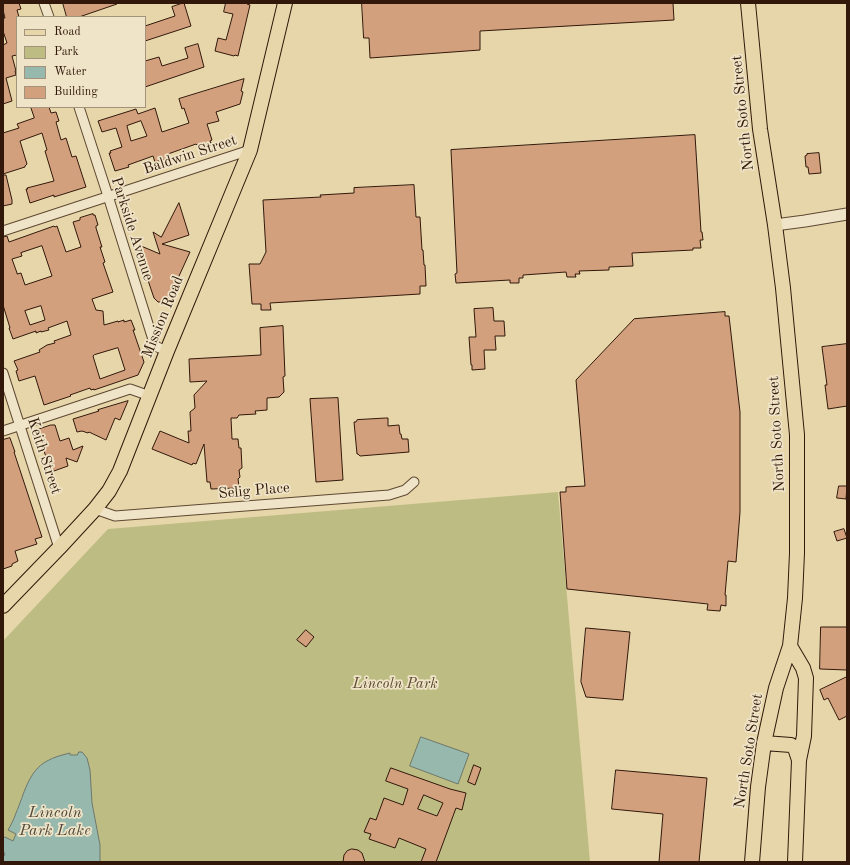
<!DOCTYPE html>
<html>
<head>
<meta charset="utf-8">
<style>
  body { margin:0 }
  #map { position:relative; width:850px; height:865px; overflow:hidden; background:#e7d6a9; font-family:"Old Standard TT",serif }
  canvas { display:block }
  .frame { position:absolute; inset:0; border:4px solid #31180b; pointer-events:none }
  .legend { position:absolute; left:16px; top:16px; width:130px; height:92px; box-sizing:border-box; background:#efe4c7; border:1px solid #a3927c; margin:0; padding:5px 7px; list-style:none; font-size:12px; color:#31180b }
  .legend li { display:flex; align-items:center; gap:8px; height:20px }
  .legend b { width:20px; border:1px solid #a3927c }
</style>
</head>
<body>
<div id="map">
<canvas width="850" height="865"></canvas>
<div class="frame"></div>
<ul class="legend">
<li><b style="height:5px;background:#e7d6a9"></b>Road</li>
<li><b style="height:11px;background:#bdbc83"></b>Park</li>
<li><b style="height:11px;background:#97b8ad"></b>Water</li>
<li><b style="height:11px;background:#d3a07e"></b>Building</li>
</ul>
</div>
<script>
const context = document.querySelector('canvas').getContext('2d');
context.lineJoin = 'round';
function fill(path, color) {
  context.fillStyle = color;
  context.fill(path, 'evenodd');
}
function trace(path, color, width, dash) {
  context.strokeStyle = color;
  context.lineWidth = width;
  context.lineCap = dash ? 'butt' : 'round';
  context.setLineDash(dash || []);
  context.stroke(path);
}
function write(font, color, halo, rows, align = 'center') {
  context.font = font + ' "Old Standard TT",serif';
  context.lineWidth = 3.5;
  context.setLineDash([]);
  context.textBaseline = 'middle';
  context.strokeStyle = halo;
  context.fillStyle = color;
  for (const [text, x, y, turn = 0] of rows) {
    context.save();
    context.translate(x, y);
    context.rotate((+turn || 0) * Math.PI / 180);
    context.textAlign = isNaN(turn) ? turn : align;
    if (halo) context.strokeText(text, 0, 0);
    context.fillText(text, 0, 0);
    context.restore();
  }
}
fill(new Path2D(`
  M 558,492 L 590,862 L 3,862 L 3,641 L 108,529 Z`), '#bdbc83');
const water = new Path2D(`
  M 421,737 L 469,754 L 458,784 L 410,766 Z
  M 79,752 L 82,752 L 87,758 L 90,770 L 92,803 L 100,845 L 100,862 L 3,862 L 3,856 L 5,855 L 3,850 L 3,838 L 5,837 L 13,841 L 16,834 L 8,830 C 11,825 14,819 16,813 C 24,795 28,771 47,761 C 54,757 62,755 70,753 L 70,755 L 77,755 Z`);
fill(water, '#97b8ad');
trace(water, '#6e786c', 1);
const building = new Path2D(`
  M 3,3 L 19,3 L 21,9 L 17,10 L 19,17 L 17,17 L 17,55 L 12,56 L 16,71 L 15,71 L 16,75 L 6,78 L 12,101 L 3,104 L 3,45 L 7,43 L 3,31 L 3,18 L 5,18 L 3,10 Z
  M 63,3 L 117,3 L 117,4 L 79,17 L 67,17 Z
  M 184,3 L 191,26 L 145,41 L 145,26 L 175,16 L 172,7 Z
  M 226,3 L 247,3 L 247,4 L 250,5 L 238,56 L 235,55 L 234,56 L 215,51 L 218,38 L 226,40 L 233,14 L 224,12 Z
  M 362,3 L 673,3 L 674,20 L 480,31 L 480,50 L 370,58 L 369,38 L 364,38 Z
  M 198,44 L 204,67 L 145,87 L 145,61 L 159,57 L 162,66 L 188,58 L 185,48 Z
  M 244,79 L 241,91 L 243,92 L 240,104 L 216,112 L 219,121 L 207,124 L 212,140 L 210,141 L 211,143 L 199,147 L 198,145 L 197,145 L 196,144 L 168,154 L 170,158 L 155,162 L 153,156 L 128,165 L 129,167 L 115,171 L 109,153 L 111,153 L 110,151 L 122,147 L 116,128 L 102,132 L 98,121 L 136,109 L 138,114 L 155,108 L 162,132 L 189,123 L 184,108 L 182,109 L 179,99 ZM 141,121 L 147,136 L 131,141 L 127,126 Z
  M 31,107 L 49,107 L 51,113 L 56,112 L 59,121 L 56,122 L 61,140 L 66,138 L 72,157 L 76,156 L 86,187 L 54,197 L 54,195 L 30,203 L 26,189 L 28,189 L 27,188 L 54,181 L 45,151 L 47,150 L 42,133 L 20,141 L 27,164 L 25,166 L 25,167 L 3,174 L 3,133 L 19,128 L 17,124 L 34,118 Z
  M 695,135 L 701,232 L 702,232 L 703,240 L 700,240 L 701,248 L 693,248 L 693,250 L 632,253 L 633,266 L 609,267 L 609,270 L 579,271 L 580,274 L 575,274 L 576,277 L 567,277 L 566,272 L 523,275 L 523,278 L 519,278 L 519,283 L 510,283 L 510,280 L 456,283 L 455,274 L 457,273 L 451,150 Z
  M 819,153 L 821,173 L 809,174 L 808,167 L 806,167 L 805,156 L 807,155 L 807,154 Z
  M 3,175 L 6,175 L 12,200 L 12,204 L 3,206 Z
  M 414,185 L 416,217 L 420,217 L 422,250 L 423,250 L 424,265 L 425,265 L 426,286 L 420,286 L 420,294 L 270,303 L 271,310 L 261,310 L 261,304 L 252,304 L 249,264 L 260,264 L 266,252 L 263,200 L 321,197 L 320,195 L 354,193 L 354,188 Z
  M 179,203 L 189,235 L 162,244 L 190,252 L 168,300 L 163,302 L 158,302 L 154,298 L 137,248 L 141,246 L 160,254 L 153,232 L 161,237 Z
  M 93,214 L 93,215 L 95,215 L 98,225 L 96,226 L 96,228 L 102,247 L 100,247 L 105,262 L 103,263 L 113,292 L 92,299 L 96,310 L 103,311 L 104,325 L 118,321 L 118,322 L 124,320 L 124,322 L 131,320 L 135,330 L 133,330 L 144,362 L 138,375 L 94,390 L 94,389 L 91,390 L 90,388 L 70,395 L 71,396 L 44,405 L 35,376 L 19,381 L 16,371 L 18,370 L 14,361 L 40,352 L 39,350 L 47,345 L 55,343 L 54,341 L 71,335 L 67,321 L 48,328 L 49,330 L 41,332 L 41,331 L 36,333 L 36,331 L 13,339 L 9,328 L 10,328 L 3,305 L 3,237 L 7,236 L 9,242 L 54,226 L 55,227 L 57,226 L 66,252 L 81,247 L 73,222 L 80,220 L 80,218 ZM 42,246 L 52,276 L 25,285 L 21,273 L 17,274 L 17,273 L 12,259 L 22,256 L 21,253 ZM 41,306 L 45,320 L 30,325 L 25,311 ZM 118,348 L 125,370 L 100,379 L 93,356 L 94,355 Z
  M 493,308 L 494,321 L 504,321 L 505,336 L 495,336 L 496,350 L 484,350 L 485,369 L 472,370 L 472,365 L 471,365 L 469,337 L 476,337 L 474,309 Z
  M 725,312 L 725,316 L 729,316 L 740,412 L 740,512 L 736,562 L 728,561 L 725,595 L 726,595 L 726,606 L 721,605 L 720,611 L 707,610 L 708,604 L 567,589 L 560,492 L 566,492 L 566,487 L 585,486 L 576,380 L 634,319 Z
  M 283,326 L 285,376 L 283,377 L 284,392 L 279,397 L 267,398 L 267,410 L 255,411 L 256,414 L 239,415 L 237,418 L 231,418 L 232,439 L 238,439 L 239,448 L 241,448 L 242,468 L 239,470 L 240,477 L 238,479 L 239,486 L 237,488 L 211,489 L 210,482 L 207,482 L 204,444 L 196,464 L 193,463 L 192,465 L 152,449 L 160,431 L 189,443 L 188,431 L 191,431 L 190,412 L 195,408 L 194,395 L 207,381 L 190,382 L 189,359 L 261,355 L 260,328 Z
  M 847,344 L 847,406 L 828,409 L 825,385 L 827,385 L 822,347 Z
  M 338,398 L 343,480 L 316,482 L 310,399 Z
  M 128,401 L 120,420 L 115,418 L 106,440 L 89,432 L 88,433 L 82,431 L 77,432 L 73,419 L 99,411 L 98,410 Z
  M 386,418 L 388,418 L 388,426 L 399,425 L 400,434 L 401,434 L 402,439 L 408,439 L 409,452 L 360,456 L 358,454 L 357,454 L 354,422 L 356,422 L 357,420 Z
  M 51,425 L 55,425 L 60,441 L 69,438 L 73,450 L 83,446 L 77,462 L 66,458 L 68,466 L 51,472 L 37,430 Z
  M 10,438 L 15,452 L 14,452 L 42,537 L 35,539 L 37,544 L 15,551 L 18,561 L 12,564 L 12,566 L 3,569 L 3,440 Z
  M 839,486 L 847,486 L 846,499 L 837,498 Z
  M 844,529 L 847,538 L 837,541 L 834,532 Z
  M 821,627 L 847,627 L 847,670 L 820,669 Z
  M 586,628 L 630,632 L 623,700 L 586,697 L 581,682 Z
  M 306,630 L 314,637 L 306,647 L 297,640 Z
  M 847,677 L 847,716 L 839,720 L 828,698 L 824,700 L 820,690 Z
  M 474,765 L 481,768 L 475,785 L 468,782 Z
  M 391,768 L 450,789 L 466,793 L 462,810 L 456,808 L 436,862 L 421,862 L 426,849 L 399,838 L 395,848 L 369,839 L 371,834 L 364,832 L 370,818 L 376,820 L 384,798 L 403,805 L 408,789 L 386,781 ZM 424,795 L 443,803 L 437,816 L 418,809 Z
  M 616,770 L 707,778 L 699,862 L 659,862 L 663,814 L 612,809 Z
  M 352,849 L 358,850 L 362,853 L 365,862 L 343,862 L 344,855 L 347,851 Z`);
fill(building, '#d3a07e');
trace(building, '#31180b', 1);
const minor = new Path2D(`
  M 44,3 L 49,17
  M 79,107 L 108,196 L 155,346 L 167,351
  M 3,231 L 250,150
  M 3,373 L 59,548
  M 3,431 L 130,389 L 150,396
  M 95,509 L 115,516 L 389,495 L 405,490 L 414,482`);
const tertiary = new Path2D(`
  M 775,225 L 805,221 L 847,214`);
const primary = new Path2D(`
  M 748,3 L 760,129 L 775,225 L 783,288 L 797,435 L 797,553 L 795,598 L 790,646 L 776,688 L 764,743 L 758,787 L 752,862
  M 3,606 L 59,548 L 95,509 L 109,491 L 120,471 L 167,351 L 250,150 L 285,3
  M 790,646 L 803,668 L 806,678 L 804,736 L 799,760 L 795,862
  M 764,743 L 791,745 L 795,748 L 799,760`);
trace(minor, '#5e4832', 11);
trace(tertiary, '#5e4832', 13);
trace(primary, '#31180b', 16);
trace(minor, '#efe4c7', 9);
trace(tertiary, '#efe4c7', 11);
trace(primary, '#e7d6a9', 14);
write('15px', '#31180b', '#efe4c7', [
  ["North Soto Street",743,113,-96],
  ["Baldwin Street",190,155,-18],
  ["Parkside Avenue",132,229,72],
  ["Mission Road",163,317,-68],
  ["North Soto Street",777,434,-93],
  ["Keith Street",44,456,72],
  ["Selig Place",254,491,-5],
  ["North Soto Street",749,751,-81]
]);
write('italic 15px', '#5b492f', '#efe4c7', [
  ["Lincoln Park",395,684]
]);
write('italic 16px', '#50483c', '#efe4c7', [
  ["Lincoln",55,813],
  ["Park Lake",55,831]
]);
</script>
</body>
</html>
